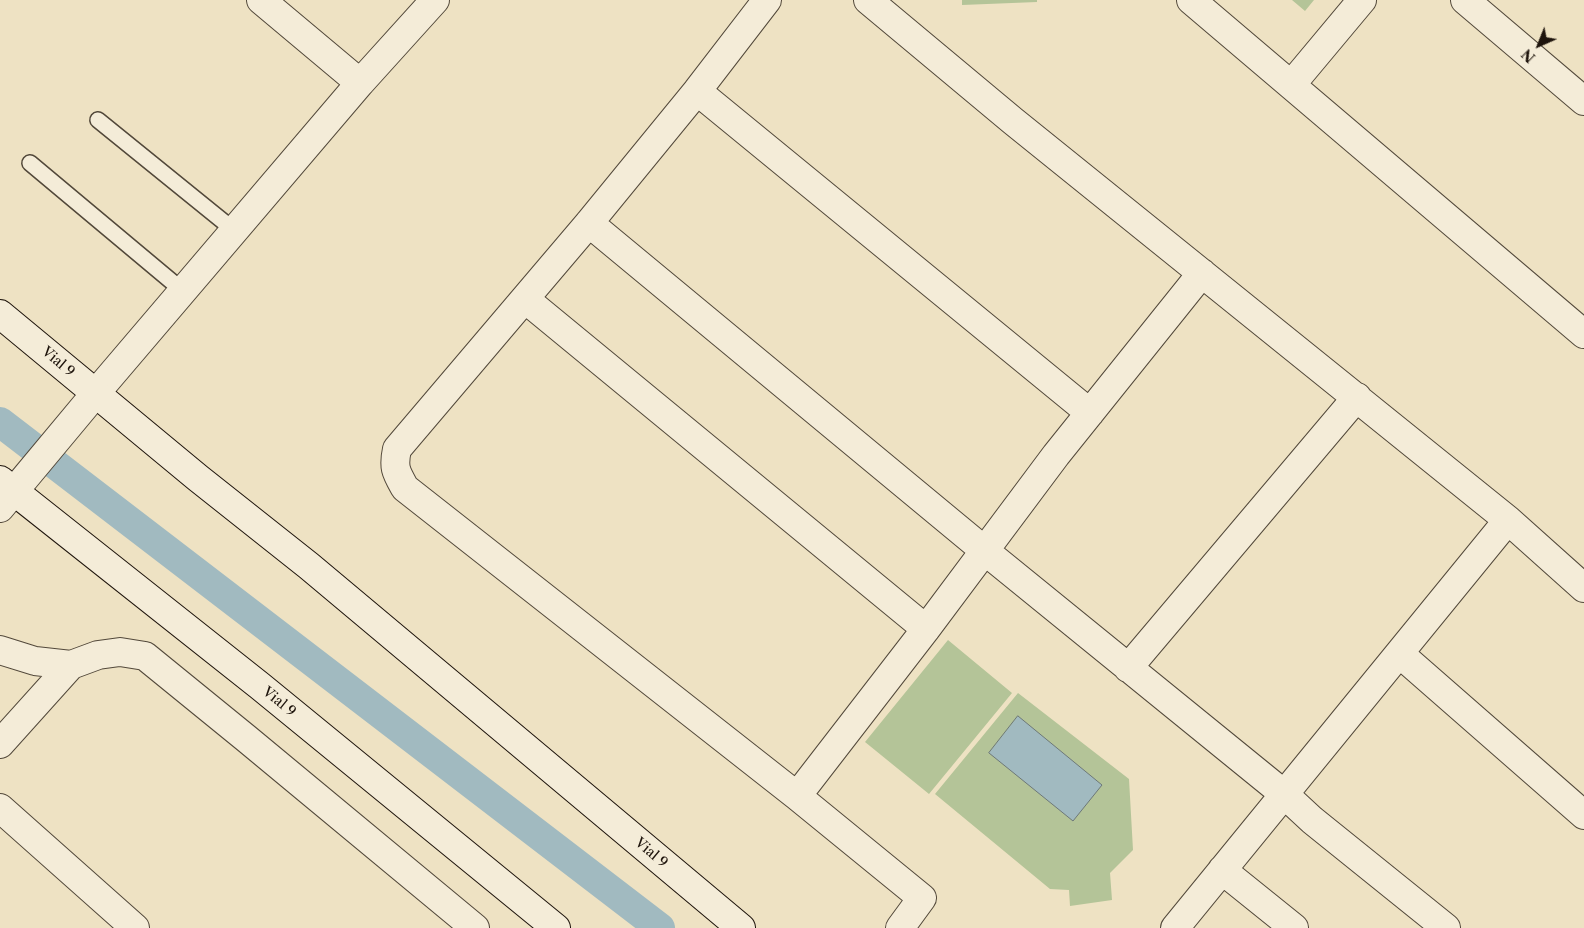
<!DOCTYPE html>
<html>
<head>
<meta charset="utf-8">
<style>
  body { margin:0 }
  #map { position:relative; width:1584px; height:928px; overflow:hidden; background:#eee2c3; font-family:"Libre Caslon Text",serif }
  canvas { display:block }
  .north { position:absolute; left:1514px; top:20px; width:50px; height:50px; -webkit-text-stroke:4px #f4ecd8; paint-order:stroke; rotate:224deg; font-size:14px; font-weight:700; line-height:20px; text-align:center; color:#1e140c }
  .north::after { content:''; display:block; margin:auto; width:18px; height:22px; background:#1e140c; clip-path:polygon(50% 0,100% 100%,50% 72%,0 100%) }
</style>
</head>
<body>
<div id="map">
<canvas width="1584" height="928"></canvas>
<div class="north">N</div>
</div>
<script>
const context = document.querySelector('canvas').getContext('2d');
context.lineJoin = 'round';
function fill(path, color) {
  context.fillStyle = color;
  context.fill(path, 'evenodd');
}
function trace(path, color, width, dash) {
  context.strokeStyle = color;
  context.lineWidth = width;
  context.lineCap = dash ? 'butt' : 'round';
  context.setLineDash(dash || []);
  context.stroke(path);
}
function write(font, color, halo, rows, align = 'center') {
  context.font = font + ' "Libre Caslon Text",serif';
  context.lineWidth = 5;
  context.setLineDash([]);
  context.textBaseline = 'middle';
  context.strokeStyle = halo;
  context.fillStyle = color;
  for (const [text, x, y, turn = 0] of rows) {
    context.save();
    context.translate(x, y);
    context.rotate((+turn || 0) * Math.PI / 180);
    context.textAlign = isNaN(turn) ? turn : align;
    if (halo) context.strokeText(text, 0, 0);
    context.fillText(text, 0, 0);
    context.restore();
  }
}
fill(new Path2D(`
  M 962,0 L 1037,0 L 1037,2 L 962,5 Z
  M 1292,0 L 1314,0 L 1305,11 Z
  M 948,640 L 1012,693 L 929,794 L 865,742 Z
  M 1018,693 L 1129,779 L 1133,850 L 1110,873 L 1112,900 L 1070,906 L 1069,890 L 1050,889 L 935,794 Z`), '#b4c498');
const water = new Path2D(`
  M 1018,716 L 1102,785 L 1073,821 L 989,753 Z`);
fill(water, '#a1bac0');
trace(water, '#6d7878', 1);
trace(new Path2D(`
  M 0,422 L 660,928`), '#a1bac0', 30);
const lane = new Path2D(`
  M 98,120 L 235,231
  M 30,163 L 183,291`);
const street = new Path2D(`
  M 261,0 L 360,83
  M 767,0 L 697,91 L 589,223 L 397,449 C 393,468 396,472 405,488 L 797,796 L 922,898 L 900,928
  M 868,0 L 1013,121 L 1508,520 L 1584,588
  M 1191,0 L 1584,334
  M 1465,0 L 1584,101
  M 1291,85 L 1362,0
  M 697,91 L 1090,413
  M 589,223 L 985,551 L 1284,794 L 1312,820 L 1446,928
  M 525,299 L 926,629
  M 0,508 L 95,394 L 360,83 L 435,0
  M 0,650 L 35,661 L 71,665 L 98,655 L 120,652 L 145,656 L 247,739 L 475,928
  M 1400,654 L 1584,815
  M 1128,668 L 1357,397
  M 0,744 L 71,665
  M 797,796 L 926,629 L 1056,455 L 1202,273
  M 0,808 L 135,928
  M 1222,870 L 1294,928
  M 1175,928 L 1508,520`);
const secondary = new Path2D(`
  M 0,314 L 198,478 L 309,566 L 741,928
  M 0,480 L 260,686 L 556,928`);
trace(lane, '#52483a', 18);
trace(street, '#52483a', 30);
trace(secondary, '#1e140c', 30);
trace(lane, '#f4ecd8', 15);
trace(street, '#f4ecd8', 28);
trace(secondary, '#f4ecd8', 28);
write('14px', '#1e140c', '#f4ecd8', [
  ["Vial 9",58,362,40],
  ["Vial 9",279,702,39],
  ["Vial 9",651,853,40]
]);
</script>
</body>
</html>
